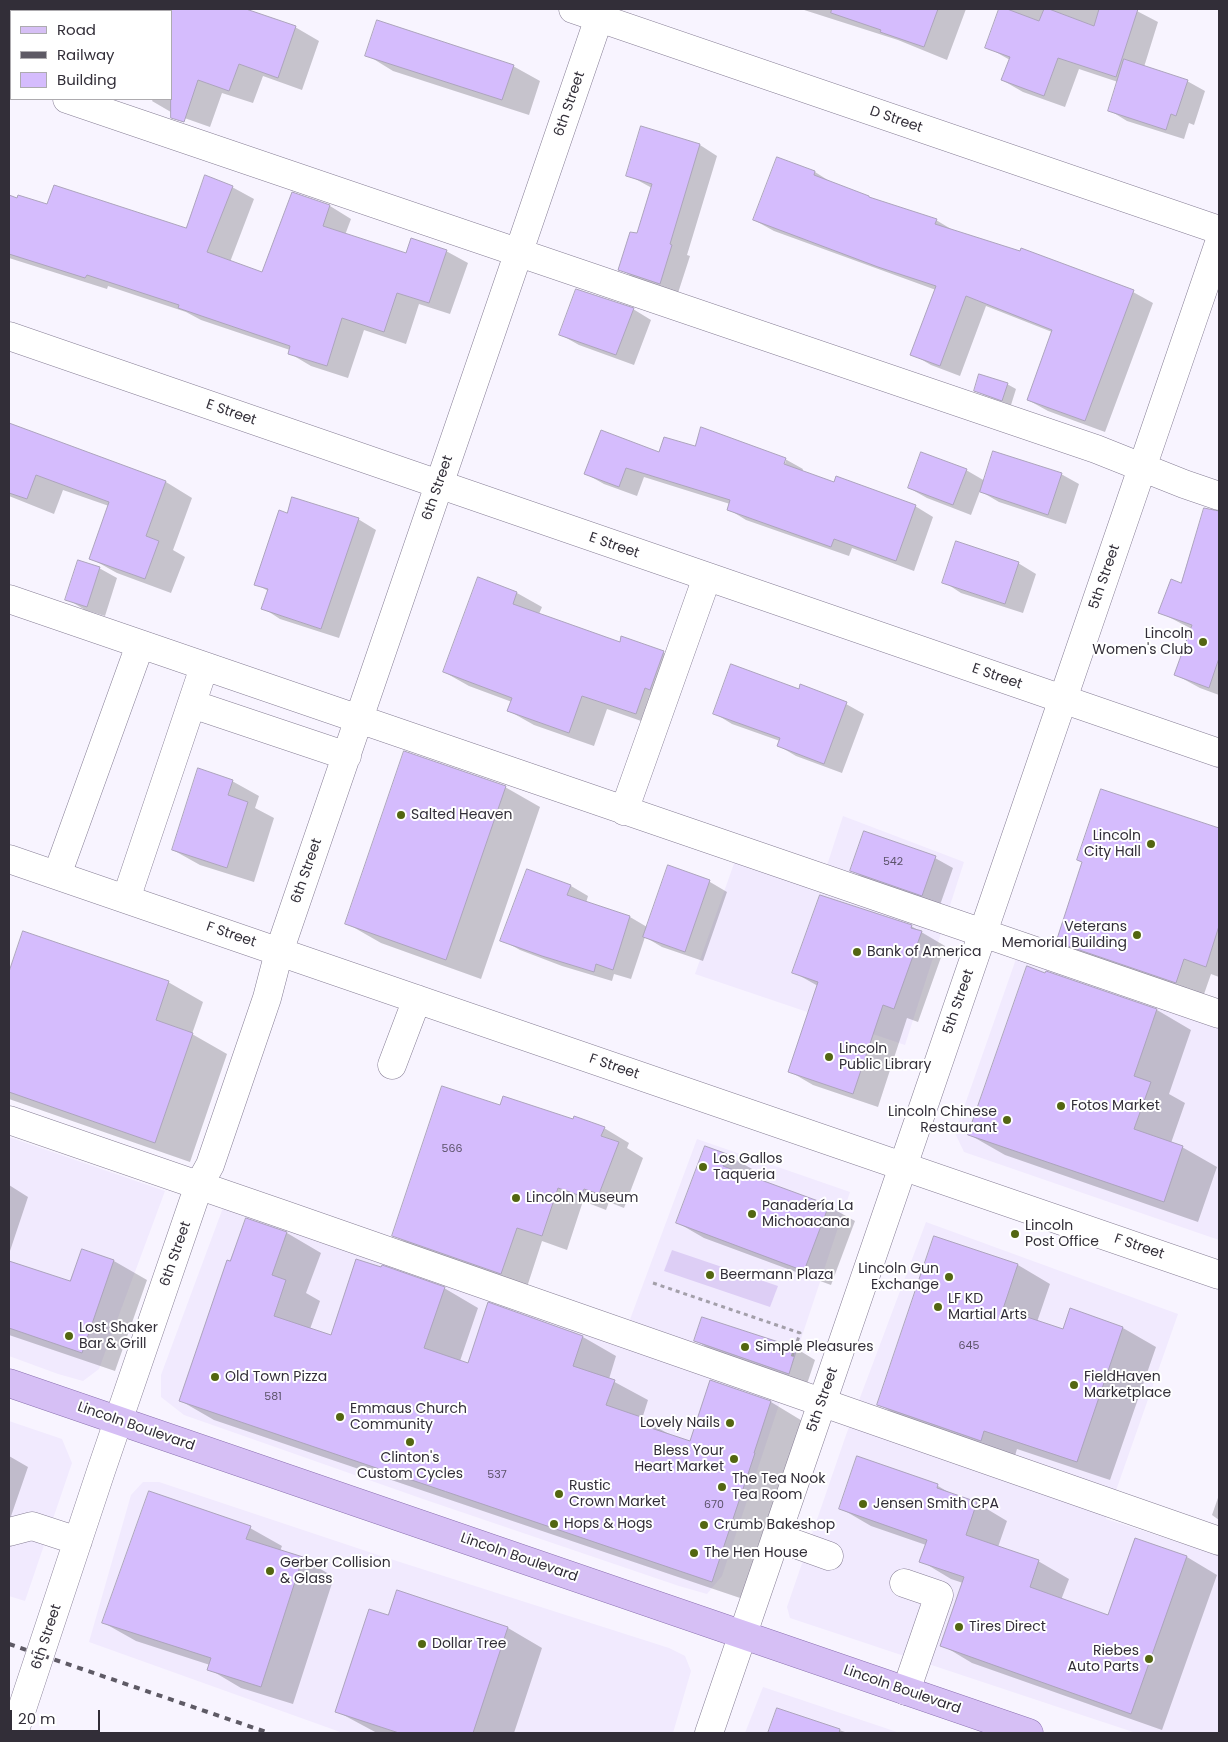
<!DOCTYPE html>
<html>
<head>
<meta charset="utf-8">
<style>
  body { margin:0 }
  #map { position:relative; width:1228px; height:1742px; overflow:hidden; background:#f8f4ff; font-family:Poppins,sans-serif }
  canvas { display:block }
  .frame { position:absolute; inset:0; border:10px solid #322e38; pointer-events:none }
  .legend { position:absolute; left:10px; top:10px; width:162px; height:90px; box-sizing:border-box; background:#fff; border:1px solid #adabaf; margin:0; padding:6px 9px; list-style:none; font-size:15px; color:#322e38 }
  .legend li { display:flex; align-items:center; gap:10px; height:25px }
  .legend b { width:25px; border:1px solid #adabaf }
  .scale { position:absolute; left:10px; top:1710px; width:90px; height:22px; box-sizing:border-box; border:2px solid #322e38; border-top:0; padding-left:6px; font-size:15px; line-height:18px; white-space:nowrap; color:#322e38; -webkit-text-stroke:4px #fff; paint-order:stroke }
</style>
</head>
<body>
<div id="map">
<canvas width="1228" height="1742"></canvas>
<div class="frame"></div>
<ul class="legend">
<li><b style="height:6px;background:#d6bff5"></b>Road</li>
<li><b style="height:6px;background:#5e5a65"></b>Railway</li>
<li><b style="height:14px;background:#d5bcfd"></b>Building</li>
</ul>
<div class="scale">20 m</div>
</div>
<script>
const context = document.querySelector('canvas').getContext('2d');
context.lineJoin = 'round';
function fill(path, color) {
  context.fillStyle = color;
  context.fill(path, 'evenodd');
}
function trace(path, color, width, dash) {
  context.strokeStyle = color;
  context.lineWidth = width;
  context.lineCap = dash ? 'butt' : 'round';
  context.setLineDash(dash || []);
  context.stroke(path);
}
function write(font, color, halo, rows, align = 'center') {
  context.font = font + ' Poppins,sans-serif';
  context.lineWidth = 4;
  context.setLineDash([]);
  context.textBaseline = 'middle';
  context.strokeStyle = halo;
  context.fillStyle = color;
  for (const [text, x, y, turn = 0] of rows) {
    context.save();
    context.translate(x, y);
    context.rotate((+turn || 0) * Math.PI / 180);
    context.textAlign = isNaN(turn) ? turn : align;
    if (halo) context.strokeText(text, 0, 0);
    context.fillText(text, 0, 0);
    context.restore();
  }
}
fill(new Path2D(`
  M 843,816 L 964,862 L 905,1045 L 695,974 L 737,855 L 821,884 Z
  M 1016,959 L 1219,1027 L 1219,1240 L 964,1152 L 955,1133 Z
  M 9,1137 L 165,1191 L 99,1369 L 83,1381 L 58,1374 L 9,1356 Z
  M 697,1139 L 850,1192 L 722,1576 L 707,1594 L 679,1586 L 423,1499 L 184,1415 L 161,1397 L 161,1375 L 224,1205 L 622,1341 Z
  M 926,1222 L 1178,1314 L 1106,1519 L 1219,1555 L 1219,1733 L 1136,1733 L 790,1618 L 787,1607 L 846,1435 Z
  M 9,1421 L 62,1439 L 72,1463 L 25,1601 L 9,1596 Z
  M 143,1482 L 159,1482 L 378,1555 L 669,1648 L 685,1656 L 691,1671 L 673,1733 L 343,1733 L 89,1642 L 131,1495 Z
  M 763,1687 L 900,1733 L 745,1733 Z`), '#f1eafe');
fill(new Path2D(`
  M 672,1250 L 778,1286 L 770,1307 L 664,1271 Z`), '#ddcef5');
fill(new Path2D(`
  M 35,9 L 50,9 L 49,11 Z
  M 118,9 L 242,9 L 295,27 L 319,41 L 302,90 L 263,76 L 253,103 L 222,93 L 210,127 L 176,115 L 152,101 L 153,99 L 171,99 L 171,11 L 117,11 Z
  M 801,9 L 966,9 L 947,60 L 898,40 Z
  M 1001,9 L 1133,9 L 1158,22 L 1144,67 L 1187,81 L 1205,91 L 1194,125 L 1189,123 L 1184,139 L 1127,121 L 1109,110 L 1118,82 L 1079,69 L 1065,107 L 1023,92 L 1002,80 L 1010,60 L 987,47 Z
  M 367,55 L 513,66 L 540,81 L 529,115 L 393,71 Z
  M 700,145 L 717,156 L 687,255 L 690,256 L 678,293 L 638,280 L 620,269 L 637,235 L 652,188 L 628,175 Z
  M 778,158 L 815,172 L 834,184 L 876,201 L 936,220 L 956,232 L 1133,292 L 1153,303 L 1105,432 L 1048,411 L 1028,400 L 1052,332 L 986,306 L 960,376 L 931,365 L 912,354 L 936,290 L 774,231 L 754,220 Z
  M 232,187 L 254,199 L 230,262 L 263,273 L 293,194 L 330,206 L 351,219 L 345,235 L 407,255 L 446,251 L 468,263 L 450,314 L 419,304 L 406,344 L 364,330 L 348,378 L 311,366 L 289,353 L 290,350 L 201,320 L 186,312 L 108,286 L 107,289 L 9,258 L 9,197 L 48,206 L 186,230 Z
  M 633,309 L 651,320 L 634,365 L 579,345 L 561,335 Z
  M 1007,384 L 1016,389 L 1011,405 L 984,395 L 975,390 Z
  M 10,425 L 166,482 L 192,498 L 173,550 L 185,557 L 171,593 L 117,573 L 90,558 L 109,506 L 63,490 L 54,514 L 9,496 L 9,429 Z
  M 696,448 L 785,459 L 803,469 L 802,472 L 834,484 L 915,506 L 933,517 L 914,571 L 852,548 L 849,556 L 746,520 L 728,509 L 730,504 L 644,477 L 637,496 L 604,484 L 586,474 L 660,454 ZM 784,460 L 786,460 L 783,471 Z
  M 966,470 L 985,481 L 1061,474 L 1079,484 L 1066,524 L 999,502 L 980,491 L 971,515 L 927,498 L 909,488 Z
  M 288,515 L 358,519 L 376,530 L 339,638 L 280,619 L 263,608 L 268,591 L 256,584 Z
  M 1202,520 L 1219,525 L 1219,695 L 1200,688 L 1176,675 L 1192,629 L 1159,612 L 1182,584 Z
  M 1018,563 L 1036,574 L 1023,613 L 961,593 L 944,582 Z
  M 99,568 L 117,578 L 105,616 L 85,610 L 67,599 Z
  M 478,579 L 517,593 L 542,607 L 539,614 L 620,643 L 622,638 L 664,653 L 688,667 L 661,728 L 607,709 L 594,746 L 534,725 L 509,711 L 512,702 L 469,686 L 444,672 Z
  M 801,686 L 846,704 L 864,714 L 842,773 L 796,756 L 779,746 L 780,741 L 732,724 L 714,713 L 799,690 Z
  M 232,781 L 259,796 L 255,808 L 274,818 L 254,882 L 200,865 L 173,850 Z
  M 505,787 L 540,807 L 481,979 L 381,943 L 346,923 Z
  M 1102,790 L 1219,830 L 1219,977 L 1211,974 L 1203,997 L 1084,956 L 1057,941 L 1083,862 Z
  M 935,858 L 953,868 L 940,905 L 869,881 L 851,870 Z
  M 669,867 L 710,882 L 727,892 L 703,961 L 662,947 L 645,937 L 631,979 L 614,974 L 612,981 L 562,966 L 520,950 L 502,940 L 528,870 L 571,886 L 588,896 L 586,903 L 630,917 L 647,927 Z
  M 911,926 L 945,946 L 918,1022 L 907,1018 L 878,1107 L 813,1085 L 789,1071 L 818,986 L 793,972 Z
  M 24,932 L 168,982 L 203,1002 L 192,1034 L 227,1054 L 190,1162 L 9,1099 L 9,976 Z
  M 1047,973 L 1157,1010 L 1191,1030 L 1169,1094 L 1185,1103 L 1171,1143 L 1182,1147 L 1217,1167 L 1198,1222 L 1005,1155 L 970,1135 Z
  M 574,1121 L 604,1128 L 629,1143 L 627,1148 L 643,1158 L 624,1208 L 609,1202 L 606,1210 L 583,1201 L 567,1250 L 542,1241 L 527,1287 L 419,1250 L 393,1235 Z
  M 706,1147 L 727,1155 L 754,1170 L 751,1177 L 828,1206 L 855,1221 L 831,1285 L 704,1238 L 678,1223 Z
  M 9,1185 L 28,1197 L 9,1254 Z
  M 247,1220 L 287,1233 L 321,1253 L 306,1293 L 320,1301 L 310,1329 L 332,1336 L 444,1288 L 478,1308 L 460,1361 L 468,1364 L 583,1337 L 616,1356 L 609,1379 L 648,1400 L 642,1419 L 676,1438 L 691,1443 L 771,1402 L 804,1422 L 746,1600 L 214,1420 L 181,1401 Z
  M 935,1237 L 1018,1265 L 1050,1284 L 1037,1322 L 1064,1331 L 1071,1310 L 1123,1328 L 1156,1347 L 1110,1480 L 1017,1449 L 1014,1459 L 911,1423 L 878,1404 Z
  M 114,1261 L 147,1280 L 115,1371 L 9,1335 L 9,1262 L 71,1283 Z
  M 702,1318 L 797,1349 L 815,1360 L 807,1384 L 713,1351 L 695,1340 Z
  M 9,1456 L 28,1467 L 9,1522 Z
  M 938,1486 L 955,1496 L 977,1503 L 1007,1521 L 998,1547 L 1038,1561 L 1069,1579 L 1061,1600 L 1108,1616 L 1187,1557 L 1217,1575 L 1162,1730 L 972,1663 L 942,1645 L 963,1583 L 951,1579 L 921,1561 L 926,1545 L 871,1526 L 840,1508 Z
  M 1219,1495 L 1219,1520 L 1212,1515 Z
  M 250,1528 L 282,1546 L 280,1551 L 302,1558 L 334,1577 L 293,1704 L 241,1688 L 209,1669 L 210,1665 L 136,1641 L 104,1623 Z
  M 508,1628 L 542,1648 L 514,1733 L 377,1733 L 336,1711 Z
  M 777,1709 L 848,1733 L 769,1733 Z`), '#0003');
const building = new Path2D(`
  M 171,9 L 246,9 L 296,26 L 278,78 L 239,64 L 229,91 L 198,80 L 184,122 L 171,118 Z
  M 832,9 L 938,9 L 924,47 L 880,32 L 881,30 L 831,13 Z
  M 999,9 L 1007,9 L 1039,21 L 1044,9 L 1049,9 L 1094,26 L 1099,9 L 1138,9 L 1116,77 L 1058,58 L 1044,96 L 1001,80 L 1010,57 L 985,48 Z
  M 377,20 L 514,65 L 502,100 L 365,56 Z
  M 1124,59 L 1188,80 L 1176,116 L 1171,114 L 1166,130 L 1108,111 Z
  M 641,126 L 700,144 L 670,244 L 672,245 L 660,284 L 618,270 L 630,232 L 637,233 L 652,184 L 626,176 Z
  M 777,157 L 815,171 L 814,175 L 869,196 L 869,197 L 937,219 L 935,224 L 1020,251 L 1021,248 L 1134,290 L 1085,421 L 1027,400 L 1052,330 L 966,296 L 940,366 L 910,355 L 936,286 L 878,267 L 753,220 Z
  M 205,175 L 233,186 L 207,252 L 262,272 L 292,192 L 330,205 L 323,226 L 406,253 L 411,238 L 447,250 L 429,303 L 397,293 L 384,332 L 342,318 L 327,366 L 288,354 L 290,346 L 178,308 L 179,305 L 87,275 L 85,278 L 9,254 L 9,195 L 17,198 L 18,195 L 47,204 L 54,185 L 186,228 Z
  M 576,289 L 634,308 L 616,355 L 559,335 Z
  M 979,374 L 1008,383 L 1002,401 L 974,391 Z
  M 9,423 L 166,481 L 146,536 L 159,541 L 145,579 L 89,559 L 109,502 L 36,475 L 27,499 L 9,493 Z
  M 701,427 L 786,458 L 784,464 L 834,482 L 836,476 L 916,505 L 896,561 L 834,539 L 831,547 L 727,510 L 730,500 L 626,468 L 619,487 L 584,474 L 601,430 L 659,452 L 664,437 L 695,446 Z
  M 993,451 L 1062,473 L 1048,515 L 980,492 Z
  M 921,452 L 967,469 L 953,505 L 908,488 Z
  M 292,497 L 359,518 L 321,629 L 261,609 L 268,589 L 254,585 L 279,510 L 287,513 Z
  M 1204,508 L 1219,511 L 1219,658 L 1209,688 L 1174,675 L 1192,625 L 1158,613 L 1171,579 L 1181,583 Z
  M 956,541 L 1019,562 L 1005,604 L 942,583 Z
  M 78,560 L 100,567 L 87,607 L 65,600 Z
  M 478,577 L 517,592 L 513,604 L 620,642 L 621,636 L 664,651 L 650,690 L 645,688 L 636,714 L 582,696 L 569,733 L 507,711 L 512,698 L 443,672 Z
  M 731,664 L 799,689 L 800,684 L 847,702 L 824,764 L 777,746 L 780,738 L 713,714 Z
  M 404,751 L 506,786 L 446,960 L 345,924 Z
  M 198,768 L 233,780 L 228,795 L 248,802 L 227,868 L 172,850 Z
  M 1101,789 L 1219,828 L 1219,926 L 1206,967 L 1184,959 L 1176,983 L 1056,942 L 1082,862 L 1077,860 Z
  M 864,831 L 936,856 L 922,896 L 850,871 Z
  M 668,865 L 710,880 L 685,952 L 643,937 Z
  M 527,869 L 571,885 L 567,895 L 630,916 L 613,970 L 596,964 L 594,972 L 542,956 L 500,941 Z
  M 820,895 L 912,925 L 911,928 L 922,931 L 894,1009 L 883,1005 L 853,1094 L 788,1072 L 818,982 L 792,973 Z
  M 23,931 L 169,981 L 156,1020 L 193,1033 L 155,1143 L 9,1092 L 9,972 Z
  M 1027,966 L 1045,973 L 1046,971 L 1157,1009 L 1134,1076 L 1151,1082 L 1134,1129 L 1183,1146 L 1164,1202 L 968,1135 Z
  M 442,1086 L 500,1105 L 503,1096 L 573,1119 L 574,1116 L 605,1127 L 601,1136 L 619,1142 L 599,1194 L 584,1189 L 581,1196 L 558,1188 L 542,1236 L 517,1228 L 501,1274 L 392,1236 Z
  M 705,1146 L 727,1154 L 723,1166 L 829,1205 L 804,1271 L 676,1223 Z
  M 246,1218 L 287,1232 L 272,1275 L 286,1280 L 274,1316 L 331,1335 L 356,1259 L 381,1267 L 382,1265 L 445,1287 L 424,1348 L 468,1363 L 488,1302 L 583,1336 L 573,1366 L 615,1380 L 606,1405 L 644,1418 L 642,1425 L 690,1441 L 710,1380 L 771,1401 L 754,1453 L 755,1453 L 712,1582 L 179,1401 L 227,1260 L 230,1261 Z
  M 934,1236 L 1018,1264 L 1003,1309 L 1063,1329 L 1070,1308 L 1123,1327 L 1077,1462 L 984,1431 L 981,1441 L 877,1405 Z
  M 82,1249 L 114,1260 L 82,1353 L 9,1328 L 9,1261 L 70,1281 Z
  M 702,1317 L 797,1348 L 789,1374 L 694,1341 Z
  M 857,1456 L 938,1484 L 937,1488 L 977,1502 L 966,1535 L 1039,1560 L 1030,1587 L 1108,1615 L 1135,1538 L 1187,1556 L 1131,1714 L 940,1646 L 964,1577 L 919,1562 L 927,1540 L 839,1509 Z
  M 149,1491 L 251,1526 L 246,1539 L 303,1557 L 261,1687 L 207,1670 L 211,1658 L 102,1623 Z
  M 397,1590 L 508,1627 L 473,1733 L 399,1733 L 335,1712 L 369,1609 L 388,1615 Z
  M 777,1708 L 840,1729 L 839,1733 L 768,1733 Z`);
fill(building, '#d5bcfd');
trace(building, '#aca4bc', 1);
const minor = new Path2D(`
  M 573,9 L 1219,230
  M 9,79 L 11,80
  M 67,99 L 1096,449 L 1184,484 L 1219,496
  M 9,336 L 1219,753
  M 9,599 L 1219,1014
  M 192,704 L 347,756
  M 624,811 L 707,577
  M 9,859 L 1219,1275
  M 57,875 L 140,645
  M 126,899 L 204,667
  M 392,1065 L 417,999
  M 9,1120 L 285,1215 L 1219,1541
  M 9,1532 L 32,1526 L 78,1541
  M 776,1537 L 829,1556
  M 904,1583 L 939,1595 L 906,1691
  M 14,1733 L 101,1471 L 199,1185 L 210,1165 L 267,998 L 279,952 L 602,9
  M 709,1733 L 1219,243`);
const major = new Path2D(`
  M 9,1383 L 1029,1733`);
trace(minor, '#867e95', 29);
trace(major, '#8a71af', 29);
trace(new Path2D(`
  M 653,1283 L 800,1333 L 791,1360`), '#a39fa9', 3, [4, 4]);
trace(minor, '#fff', 28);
trace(major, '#d6bff5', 28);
trace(new Path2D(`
  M 9,1644 L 269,1733`), '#5e5a65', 4, [6, 6]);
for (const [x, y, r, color] of [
  [1203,642,5,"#536611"],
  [401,815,5,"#536611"],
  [1151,844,5,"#536611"],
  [1137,935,5,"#536611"],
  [857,952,5,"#536611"],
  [829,1057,5,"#536611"],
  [1061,1106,5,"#536611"],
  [1007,1120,5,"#536611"],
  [703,1167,5,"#536611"],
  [516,1198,5,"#536611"],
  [752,1214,5,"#536611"],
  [1015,1234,5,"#536611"],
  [710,1275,5,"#536611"],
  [949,1277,5,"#536611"],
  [938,1307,5,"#536611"],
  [69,1336,5,"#536611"],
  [745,1347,5,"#536611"],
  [215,1377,5,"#536611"],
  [1074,1385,5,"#536611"],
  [340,1417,5,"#536611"],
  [730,1423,5,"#536611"],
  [410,1442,5,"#536611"],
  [734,1459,5,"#536611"],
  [722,1487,5,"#536611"],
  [559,1494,5,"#536611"],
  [863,1504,5,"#536611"],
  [554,1524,5,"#536611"],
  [704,1525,5,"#536611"],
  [694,1553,5,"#536611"],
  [270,1571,5,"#536611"],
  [959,1627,5,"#536611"],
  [422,1644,5,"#536611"],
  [1149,1659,5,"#536611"]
]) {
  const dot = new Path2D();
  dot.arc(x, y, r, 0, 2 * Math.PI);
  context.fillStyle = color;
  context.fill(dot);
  trace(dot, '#fff', 2);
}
write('11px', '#5b5269', null, [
  ["542",893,862],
  ["566",452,1149],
  ["645",969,1346],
  ["581",273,1397],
  ["537",497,1475],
  ["670",714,1505]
]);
write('14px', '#322e38', '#fff', [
  ["6th Street",570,104,-71],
  ["D Street",896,120,19],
  ["E Street",231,413,19],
  ["6th Street",438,488,-71],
  ["E Street",614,546,19],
  ["5th Street",1105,577,-71],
  ["E Street",997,677,19],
  ["6th Street",307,871,-71],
  ["F Street",231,935,19],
  ["5th Street",959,1002,-71],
  ["F Street",614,1067,19],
  ["F Street",1139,1247,19],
  ["6th Street",176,1254,-71],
  ["5th Street",823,1400,-71],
  ["Lincoln Boulevard",136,1427,19],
  ["Lincoln Boulevard",519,1558,19],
  ["6th Street",47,1637,-72],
  ["Lincoln Boulevard",902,1690,19]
]);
write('14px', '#322e38', '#fff', [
  ["Lincoln",1193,634,"right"],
  ["Women's Club",1193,650,"right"],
  ["Salted Heaven",411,815],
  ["Lincoln",1141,836,"right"],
  ["City Hall",1141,852,"right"],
  ["Veterans",1127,927,"right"],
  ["Memorial Building",1127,943,"right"],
  ["Bank of America",867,952],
  ["Lincoln",839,1049],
  ["Public Library",839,1065],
  ["Fotos Market",1071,1106],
  ["Lincoln Chinese",997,1112,"right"],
  ["Restaurant",997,1128,"right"],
  ["Los Gallos",713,1159],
  ["Taqueria",713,1175],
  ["Lincoln Museum",526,1198],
  ["Panadería La",762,1206],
  ["Michoacana",762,1222],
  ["Lincoln",1025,1226],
  ["Post Office",1025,1242],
  ["Lincoln Gun",939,1269,"right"],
  ["Exchange",939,1285,"right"],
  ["Beermann Plaza",720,1275],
  ["LF KD",948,1299],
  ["Martial Arts",948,1315],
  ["Lost Shaker",79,1328],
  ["Bar & Grill",79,1344],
  ["Simple Pleasures",755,1347],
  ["Old Town Pizza",225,1377],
  ["FieldHaven",1084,1377],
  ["Marketplace",1084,1393],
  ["Emmaus Church",350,1409],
  ["Community",350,1425],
  ["Lovely Nails",720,1423,"right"],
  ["Bless Your",724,1451,"right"],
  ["Heart Market",724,1467,"right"],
  ["Clinton's",410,1458,"center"],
  ["Custom Cycles",410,1474,"center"],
  ["The Tea Nook",732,1479],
  ["Tea Room",732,1495],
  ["Rustic",569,1486],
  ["Crown Market",569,1502],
  ["Jensen Smith CPA",873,1504],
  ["Hops & Hogs",564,1524],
  ["Crumb Bakeshop",714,1525],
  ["The Hen House",704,1553],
  ["Gerber Collision",280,1563],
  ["& Glass",280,1579],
  ["Tires Direct",969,1627],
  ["Dollar Tree",432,1644],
  ["Riebes",1139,1651,"right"],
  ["Auto Parts",1139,1667,"right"]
], 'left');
</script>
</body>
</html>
